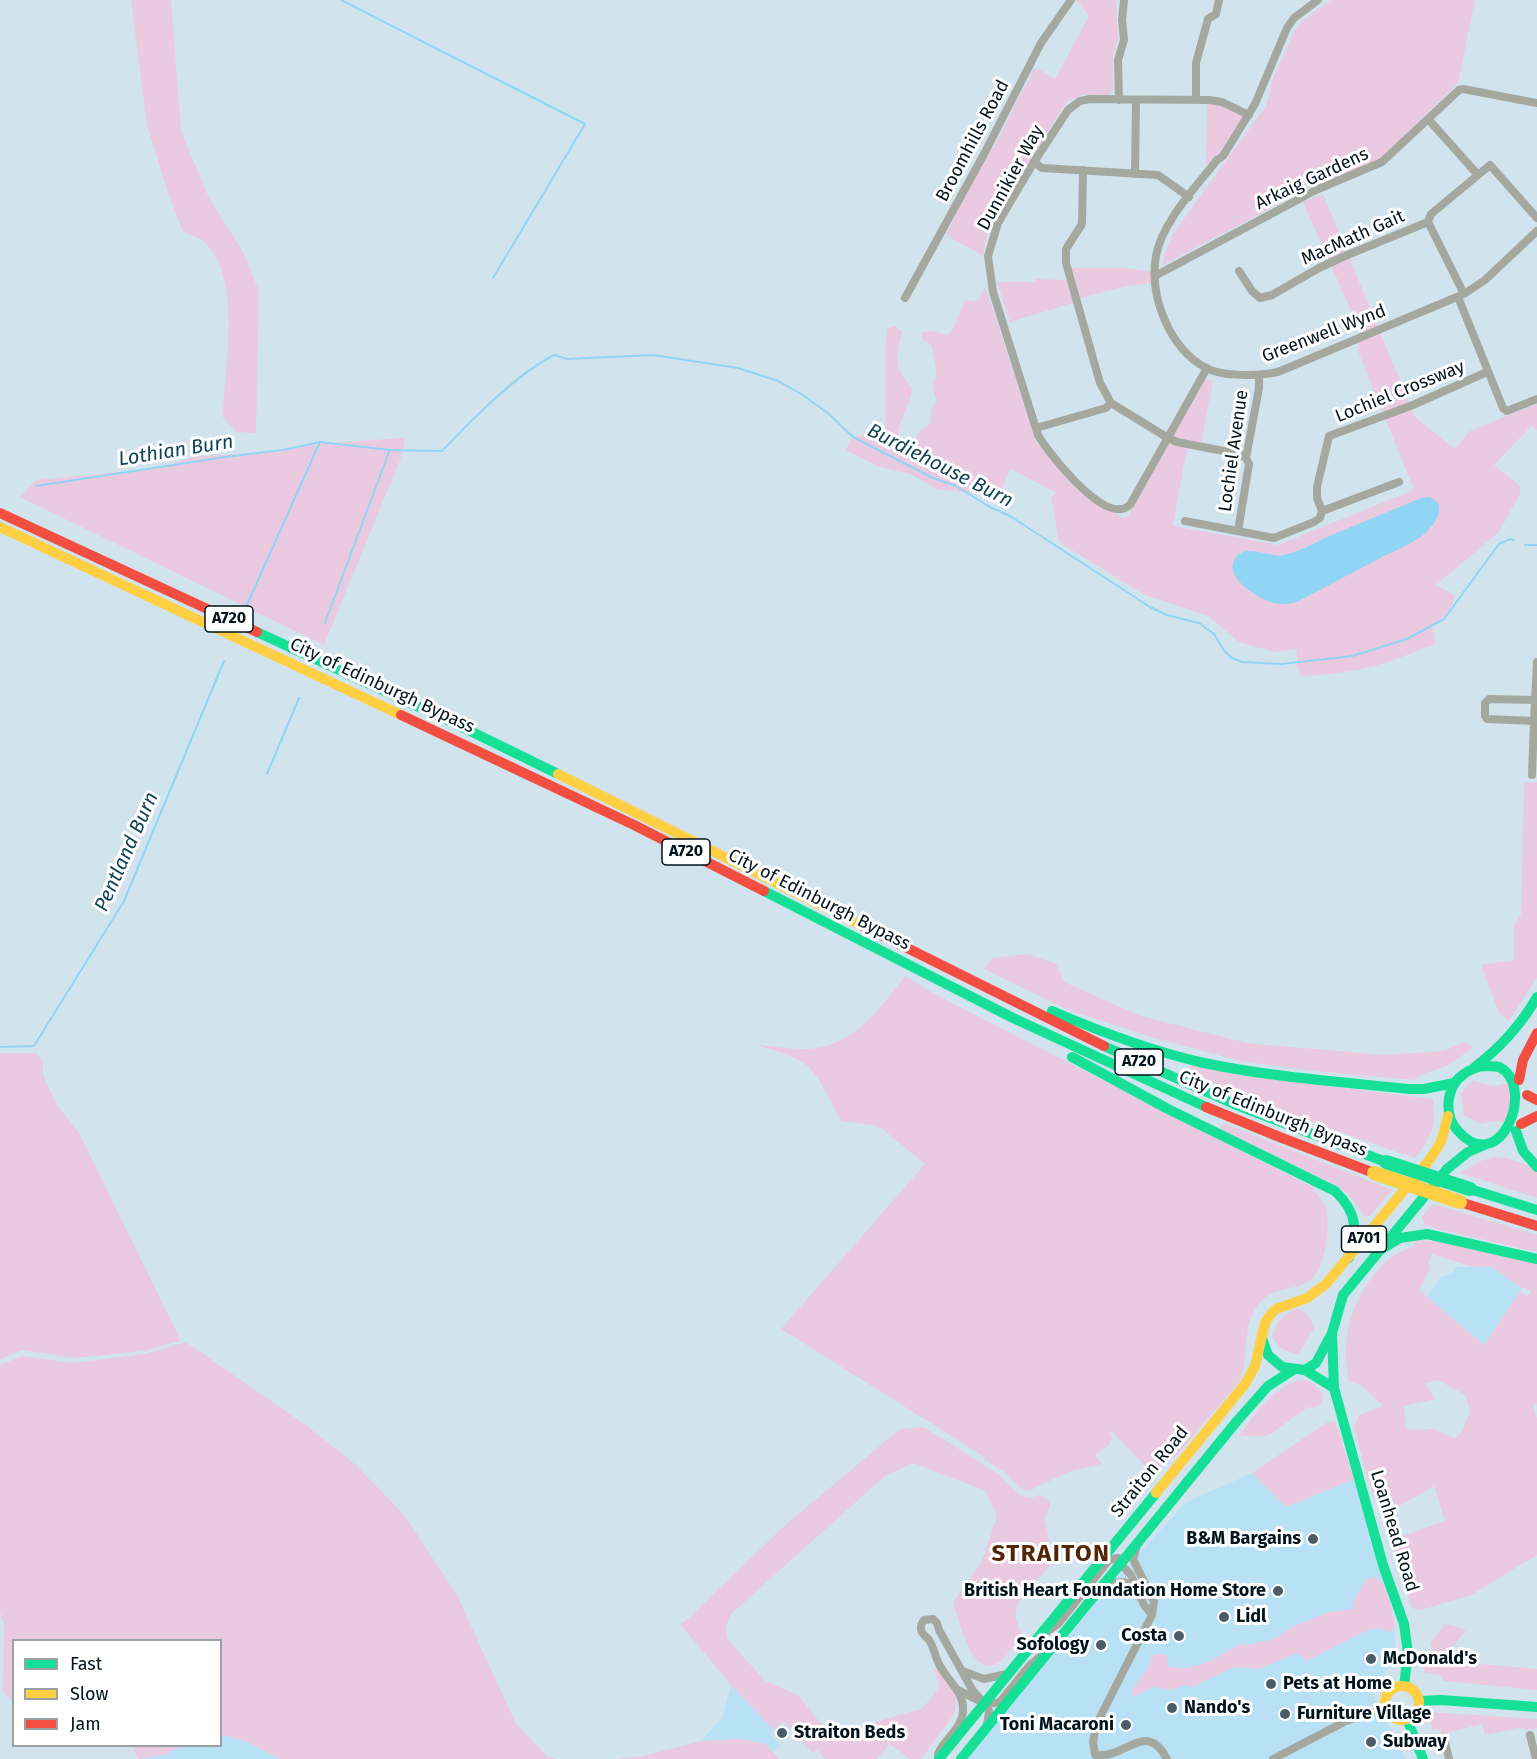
<!DOCTYPE html>
<html>
<head>
<meta charset="utf-8">
<style>
  body { margin:0 }
  #map { position:relative; width:1537px; height:1759px; overflow:hidden; background:#d1e4ee; font-family:"Fira Sans",sans-serif }
  canvas { display:block }
  .legend { position:absolute; left:12px; top:1639px; width:210px; height:108px; box-sizing:border-box; background:#fff; border:2px solid #99a1a4; margin:0; padding:8px 10px; list-style:none; font-size:18px; color:#01131c }
  .legend li { display:flex; align-items:center; gap:12px; height:30px }
  .legend b { width:30px; border:2px solid #99a1a4 }
</style>
</head>
<body>
<div id="map">
<canvas width="1537" height="1759"></canvas>
<ul class="legend">
<li><b style="height:8px;background:#16e098"></b>Fast</li>
<li><b style="height:8px;background:#ffcf43"></b>Slow</li>
<li><b style="height:8px;background:#f24e42"></b>Jam</li>
</ul>
</div>
<script>
const context = document.querySelector('canvas').getContext('2d');
context.lineJoin = 'round';
function fill(path, color) {
  context.fillStyle = color;
  context.fill(path, 'evenodd');
}
function trace(path, color, width, dash) {
  context.strokeStyle = color;
  context.lineWidth = width;
  context.lineCap = dash ? 'butt' : 'round';
  context.setLineDash(dash || []);
  context.stroke(path);
}
function write(font, color, halo, rows, align = 'center') {
  context.font = font + ' "Fira Sans",sans-serif';
  context.lineWidth = 6;
  context.setLineDash([]);
  context.textBaseline = 'middle';
  context.strokeStyle = halo;
  context.fillStyle = color;
  for (const [text, x, y, turn = 0] of rows) {
    context.save();
    context.translate(x, y);
    context.rotate((+turn || 0) * Math.PI / 180);
    context.textAlign = isNaN(turn) ? turn : align;
    if (halo) context.strokeText(text, 0, 0);
    context.fillText(text, 0, 0);
    context.restore();
  }
}
fill(new Path2D(`
  M 1456,1267 L 1493,1267 L 1522,1289 L 1484,1345 L 1427,1297 L 1441,1277 L 1452,1274 Z
  M 1252,1473 L 1286,1507 L 1354,1479 L 1390,1597 L 1397,1657 L 1371,1691 L 1406,1759 L 968,1759 L 1113,1582 L 1186,1502 Z
  M 731,1685 L 774,1730 L 770,1734 L 781,1745 L 773,1752 L 766,1744 L 742,1739 L 701,1741 L 722,1718 Z
  M 221,1735 L 246,1741 L 279,1759 L 138,1759 L 165,1755 L 181,1746 L 220,1746 Z`), '#b9e1f6');
fill(new Path2D(`
  M 131,0 L 171,0 L 181,131 L 209,198 L 243,252 L 259,291 L 256,433 L 237,432 L 223,418 C 224,371 243,276 204,242 C 198,237 190,234 183,232 L 167,190 L 147,125 Z
  M 1076,0 L 1116,0 L 1118,38 L 1113,56 L 1113,91 L 1109,95 L 1082,95 L 1066,102 L 994,220 L 987,234 L 983,255 L 949,237 L 947,232 L 983,161 L 1001,135 L 1018,98 L 1028,82 L 1033,69 L 1039,69 L 1055,79 L 1089,16 Z
  M 1331,0 L 1475,0 L 1458,83 L 1380,160 L 1313,186 L 1163,265 L 1163,259 L 1172,235 L 1266,106 L 1273,78 L 1295,30 L 1303,20 Z
  M 1207,103 L 1221,104 L 1242,114 L 1243,119 L 1221,154 L 1217,154 L 1210,165 L 1206,163 Z
  M 1323,194 L 1415,417 L 1455,449 L 1470,431 L 1537,404 L 1537,430 L 1531,426 L 1494,465 L 1520,486 L 1520,494 L 1499,532 L 1436,585 L 1455,595 C 1451,610 1446,617 1432,625 L 1436,644 C 1422,648 1410,654 1397,659 C 1366,670 1333,675 1301,676 L 1297,666 L 1297,649 L 1274,652 L 1239,642 L 1208,616 L 1143,594 L 1059,542 L 1051,497 L 1056,493 L 1010,468 L 997,501 L 978,494 L 937,489 L 912,475 L 878,466 L 846,450 L 850,440 L 866,433 L 879,440 L 885,437 C 887,402 883,363 887,329 L 895,326 L 902,331 C 896,356 893,368 912,387 C 912,406 894,424 899,443 L 913,445 L 919,431 L 931,423 L 931,410 L 937,401 C 927,379 938,383 936,368 C 935,360 933,352 931,344 L 923,340 L 921,336 L 922,332 L 934,331 L 947,335 L 954,328 L 965,300 L 979,301 L 985,286 L 1037,443 L 1078,491 L 1123,518 L 1129,515 L 1170,443 L 1187,448 L 1173,526 L 1278,545 L 1414,490 L 1358,351 L 1360,331 L 1303,202 Z
  M 1072,268 L 1127,268 L 1152,272 L 1152,283 L 1127,286 L 1080,298 Z
  M 1036,279 L 1067,280 L 1073,303 L 1010,322 L 997,282 L 1035,282 Z
  M 1205,379 L 1213,381 L 1201,443 L 1173,436 Z
  M 405,438 L 401,458 L 324,645 L 20,497 L 37,480 L 158,468 L 193,457 L 271,451 L 325,443 Z
  M 1537,782 L 1537,978 L 1509,1021 L 1499,1013 L 1481,965 L 1514,960 L 1514,925 L 1521,915 L 1524,783 Z
  M 1028,954 L 1056,964 L 1064,982 L 1141,1016 L 1247,1043 L 1383,1055 L 1444,1051 L 1464,1042 L 1474,1047 L 1447,1066 L 1423,1074 L 1413,1080 L 1313,1071 L 1240,1061 L 1158,1039 L 1068,1010 L 984,969 L 992,958 Z
  M 905,976 L 942,998 L 1310,1186 C 1315,1192 1324,1201 1326,1208 C 1330,1227 1326,1272 1308,1282 C 1289,1292 1270,1286 1256,1308 C 1240,1331 1251,1359 1238,1383 L 1176,1456 L 1153,1474 L 1111,1431 L 1109,1432 L 1112,1438 L 1110,1444 L 1095,1455 L 1102,1464 L 1071,1471 L 1028,1491 L 1021,1489 L 1004,1472 L 984,1459 L 985,1457 L 781,1329 L 925,1164 L 882,1129 L 872,1125 L 841,1121 C 831,1104 822,1078 806,1065 C 791,1054 771,1050 754,1044 C 770,1046 788,1049 804,1049 C 852,1049 879,1010 905,976 Z
  M 0,1053 L 36,1053 L 43,1061 L 43,1075 L 57,1105 L 79,1133 L 181,1341 L 143,1351 L 74,1358 L 23,1350 L 0,1359 Z
  M 1192,1063 L 1239,1075 L 1433,1099 C 1436,1128 1432,1136 1415,1158 C 1337,1132 1262,1104 1187,1072 Z
  M 1472,1081 L 1494,1086 L 1508,1083 L 1516,1100 L 1516,1116 L 1508,1123 L 1494,1121 L 1481,1124 L 1464,1115 L 1461,1093 Z
  M 1223,1123 L 1392,1190 L 1370,1216 L 1364,1216 L 1350,1196 L 1338,1186 L 1220,1129 Z
  M 1495,1157 C 1510,1158 1524,1162 1537,1171 L 1537,1198 L 1460,1173 L 1483,1160 Z
  M 1433,1204 L 1537,1235 L 1537,1252 L 1425,1226 L 1422,1217 Z
  M 1415,1240 L 1442,1242 L 1537,1263 L 1537,1404 L 1534,1405 L 1534,1412 L 1537,1418 L 1537,1555 L 1471,1595 L 1421,1610 L 1414,1609 L 1411,1606 L 1391,1540 L 1445,1521 L 1434,1486 L 1382,1516 L 1368,1480 L 1354,1427 L 1359,1415 L 1383,1406 L 1362,1386 L 1348,1380 C 1348,1369 1345,1358 1346,1347 C 1347,1313 1366,1277 1393,1256 C 1399,1252 1407,1249 1414,1246 ZM 1432,1254 L 1472,1267 L 1492,1267 L 1516,1285 L 1531,1291 L 1527,1297 L 1520,1291 L 1484,1345 L 1419,1290 L 1430,1268 L 1428,1262 ZM 1438,1380 L 1465,1395 L 1470,1411 L 1461,1434 L 1454,1438 L 1433,1429 L 1406,1430 L 1404,1406 L 1435,1399 L 1425,1383 Z
  M 1297,1309 C 1308,1313 1311,1318 1314,1329 L 1298,1354 C 1285,1352 1278,1348 1272,1336 C 1277,1322 1282,1314 1297,1309 Z
  M 186,1342 L 307,1426 L 356,1465 L 405,1516 L 457,1595 L 516,1724 L 548,1757 L 558,1759 L 279,1759 L 246,1741 L 221,1735 L 220,1640 L 14,1640 L 13,1701 L 3,1692 L 4,1624 L 0,1612 L 0,1365 L 22,1356 L 73,1363 L 145,1354 Z
  M 1298,1380 C 1311,1379 1316,1385 1324,1395 L 1321,1404 L 1313,1408 L 1308,1407 L 1268,1436 L 1239,1436 C 1256,1413 1271,1390 1298,1380 Z
  M 1335,1421 L 1354,1479 L 1286,1507 L 1252,1473 L 1326,1423 Z
  M 924,1427 L 998,1474 L 1021,1496 L 1030,1498 L 1040,1495 L 1049,1501 L 1050,1507 L 1044,1517 L 1049,1539 L 1048,1545 L 1058,1557 L 1019,1601 L 1015,1616 L 1022,1635 C 1015,1643 1009,1654 1001,1661 C 971,1683 959,1619 953,1602 L 981,1563 L 997,1517 L 986,1491 L 913,1463 L 885,1476 L 732,1613 L 726,1625 L 727,1638 L 764,1680 L 799,1696 L 823,1726 L 839,1733 L 923,1708 L 940,1686 L 934,1670 L 937,1669 L 956,1694 L 956,1705 L 955,1713 L 921,1759 L 910,1759 L 889,1744 L 877,1759 L 825,1759 L 817,1750 L 812,1753 L 784,1721 L 774,1730 L 731,1685 L 680,1624 L 689,1618 L 784,1526 L 900,1429 Z
  M 1375,1577 C 1389,1586 1391,1609 1395,1625 L 1390,1632 L 1378,1628 L 1365,1631 L 1306,1661 L 1297,1653 L 1259,1669 L 1235,1667 L 1192,1687 L 1184,1685 L 1172,1690 L 1153,1687 L 1132,1697 L 1132,1690 L 1148,1668 L 1152,1655 L 1161,1653 L 1167,1656 L 1168,1666 C 1195,1674 1217,1656 1241,1644 L 1248,1645 L 1277,1638 L 1291,1627 L 1330,1612 L 1353,1609 L 1354,1600 L 1366,1579 Z
  M 1445,1624 L 1466,1630 L 1451,1649 L 1457,1662 L 1537,1669 L 1537,1690 L 1443,1681 L 1441,1675 L 1424,1673 L 1424,1660 L 1436,1660 L 1430,1644 Z
  M 1429,1712 L 1537,1719 L 1537,1728 L 1524,1730 L 1523,1727 L 1485,1735 L 1482,1724 L 1443,1734 L 1437,1729 L 1432,1730 Z
  M 742,1739 L 766,1744 L 779,1759 L 617,1759 L 643,1756 L 701,1741 Z
  M 137,1746 L 181,1746 L 165,1755 L 138,1759 L 133,1748 Z`), '#e9cae0');
fill(new Path2D(`
  M 1428,497 C 1451,503 1434,526 1423,535 C 1412,544 1396,550 1382,557 C 1354,572 1325,587 1297,602 C 1289,604 1282,605 1274,603 C 1258,599 1221,576 1236,557 C 1247,543 1270,558 1284,555 C 1299,552 1314,543 1327,537 C 1358,524 1390,511 1421,498 Z`), '#91d5f5');
trace(new Path2D(`
  M 341,0 L 585,124 L 493,278
  M 36,486 L 225,457 L 283,450 L 320,442 L 390,450 L 442,451 C 474,418 513,377 554,355 L 567,359 L 653,355 L 738,368 L 778,381 L 803,395 L 829,414 L 853,437 L 933,478 L 956,486 L 990,507 L 1010,516 L 1150,607 L 1167,615 L 1199,623 L 1214,634 L 1225,652 L 1232,658 L 1242,662 L 1282,664 L 1352,656 L 1407,639 L 1444,619 L 1499,544 L 1510,539 L 1514,540
  M 1525,545 L 1537,545
  M 245,609 L 320,442
  M 325,623 L 389,452
  M 267,774 L 299,698
  M 0,1047 L 34,1046 L 124,901 L 224,661`), '#91d5f5', 2);
trace(new Path2D(`
  M 1318,0 L 1294,18 L 1287,28 L 1255,104 L 1223,156 L 1217,160 C 1196,187 1162,222 1156,256 C 1149,296 1169,348 1206,368 C 1223,377 1259,376 1278,372 L 1464,294 L 1485,280 L 1537,231
  M 1119,100 L 1118,60 L 1124,40 L 1122,20 L 1124,0
  M 1196,100 L 1196,63 L 1208,19 L 1216,14 L 1219,0
  M 1429,120 L 1478,175 L 1490,165 L 1537,218
  M 1034,162 L 1042,168 L 1158,175 L 1189,197
  M 1083,170 L 1082,224 L 1066,249 L 1066,263 L 1100,383 L 1111,403 L 1168,438 L 1177,442 L 1239,454 L 1246,458
  M 1135,174 L 1136,100
  M 1428,222 L 1464,294
  M 1239,271 L 1252,291 L 1260,298 L 1272,295 L 1319,268 L 1345,256 L 1428,222 L 1431,214 L 1478,175
  M 1155,276 L 1316,190 L 1382,162 L 1459,90 L 1463,89 L 1537,103
  M 1458,297 L 1503,408 L 1507,411 L 1537,399
  M 905,298 L 984,154 L 1041,43 L 1071,0
  M 1207,368 L 1130,505 C 1128,506 1124,509 1122,509 C 1097,514 1049,454 1038,435 L 993,292 L 988,256 L 998,223 L 1034,162 L 1068,110 L 1080,101 L 1090,99 L 1209,100 L 1222,102 L 1249,115
  M 1036,428 L 1106,408 L 1111,403
  M 1322,511 L 1317,498 L 1317,487 L 1329,436 L 1413,405 L 1487,372
  M 1185,521 L 1274,538 L 1314,522 L 1320,518 L 1322,511 L 1399,482
  M 1238,531 L 1249,464 L 1246,458 L 1259,388 L 1259,376
  M 1535,700 L 1489,699 L 1485,703 L 1485,716 L 1487,719 L 1534,721 L 1537,662
  M 1532,775 L 1534,721 L 1537,721
  M 1136,1549 L 1133,1559 L 1154,1602 L 1152,1615 L 1096,1725 L 1093,1742 L 1095,1755 C 1127,1759 1146,1719 1167,1759
  M 1118,1561 L 1131,1575 L 1144,1605 L 1152,1615
  M 1105,1583 L 1124,1582 L 1136,1588
  M 1048,1631 L 1058,1624 L 1109,1560 L 1118,1558 L 1125,1560
  M 963,1671 L 984,1679 L 1007,1674
  M 958,1690 C 972,1696 983,1707 1000,1702 L 1029,1666 L 1042,1655
  M 1530,1735 L 1536,1759
  M 1444,1738 L 1449,1759
  M 938,1754 C 944,1739 963,1728 963,1710 C 964,1692 948,1681 940,1666 C 935,1657 934,1647 929,1640 C 926,1636 921,1634 921,1629 C 920,1625 922,1623 924,1620 L 933,1619 L 937,1623 L 939,1630 L 973,1691 L 987,1706 L 989,1712 L 987,1725
  M 1273,1759 L 1346,1721 L 1385,1708`), '#a5a89f', 8);
trace(new Path2D(`
  M 257,632 L 458,725 L 558,774
  M 764,891 L 1013,1018 L 1206,1107
  M 1052,1011 C 1101,1032 1151,1051 1204,1063 C 1271,1077 1341,1082 1409,1089 L 1424,1089 L 1454,1083
  M 1104,1046 L 1234,1104 L 1386,1162
  M 1072,1057 L 1168,1109 L 1335,1191 C 1358,1213 1357,1229 1349,1258
  M 1481,1066 C 1487,1066 1494,1066 1499,1067 C 1537,1085 1501,1179 1458,1131 C 1443,1115 1446,1086 1464,1074 C 1469,1070 1476,1068 1481,1066 Z
  M 1475,1067 C 1501,1047 1521,1025 1537,997
  M 1516,1131 L 1523,1151 L 1537,1167
  M 1470,1189 L 1537,1210
  M 1377,1252 L 1400,1238 L 1427,1234 L 1537,1259
  M 1332,1333 L 1334,1388 L 1383,1565 L 1404,1624 L 1408,1653 L 1404,1686
  M 1263,1341 L 1268,1355 L 1282,1367 L 1305,1370 L 1316,1363 L 1332,1333 L 1343,1295 L 1447,1169 L 1468,1152 L 1487,1144
  M 1305,1370 L 1334,1388
  M 1419,1701 L 1441,1700 L 1537,1707
  M 1407,1719 L 1423,1759
  M 939,1759 L 1156,1493
  M 961,1759 L 1237,1421 L 1268,1386 L 1293,1370`), '#16e098', 10);
trace(new Path2D(`
  M 0,527 L 401,715
  M 558,774 L 863,926
  M 1156,1493 L 1245,1384 L 1255,1366 L 1265,1323 L 1270,1315 L 1276,1309 L 1307,1298 L 1326,1284 L 1430,1159 L 1441,1142 L 1448,1116
  M1385 1703a17 17 0 1 1 34 0a17 17 0 1 1-34 0Z`), '#ffcf43', 10);
trace(new Path2D(`
  M 0,513 L 257,632
  M 401,715 L 634,825 L 764,891
  M 863,926 L 1104,1046
  M 1519,1080 L 1523,1060 L 1537,1033
  M 1527,1095 L 1537,1100
  M 1206,1107 L 1282,1138 L 1374,1173
  M 1521,1124 L 1537,1116
  M 1460,1202 L 1537,1226`), '#f24e42', 10);
trace(new Path2D(`
  M 1386,1162 L 1470,1189`), '#16e098', 14);
trace(new Path2D(`
  M 1374,1173 L 1460,1202`), '#ffcf43', 14);
for (const [x, y, r, color] of [
  [1313,1539,6,"#4a5c66"],
  [1278,1591,6,"#4a5c66"],
  [1224,1617,6,"#4a5c66"],
  [1179,1636,6,"#4a5c66"],
  [1101,1645,6,"#4a5c66"],
  [1371,1659,6,"#4a5c66"],
  [1271,1684,6,"#4a5c66"],
  [1172,1708,6,"#4a5c66"],
  [1285,1714,6,"#4a5c66"],
  [1126,1725,6,"#4a5c66"],
  [782,1733,6,"#4a5c66"],
  [1371,1742,6,"#4a5c66"]
]) {
  const dot = new Path2D();
  dot.arc(x, y, r, 0, 2 * Math.PI);
  context.fillStyle = color;
  context.fill(dot);
  trace(dot, '#fff', 2);
}
for (const [x, y, w] of [
  [229,619,48],
  [686,852,48],
  [1139,1062,48],
  [1364,1239,45]
]) {
  const box = new Path2D();
  box.roundRect(x - w / 2, y - 13, w, 26, 4.5);
  context.fillStyle = '#fff';
  context.fill(box);
  trace(box, '#01131c', 1.5);
}
write('bold 16px', '#01131c', null, [
  ["A720",229,619],
  ["A720",686,852],
  ["A720",1139,1062],
  ["A701",1364,1239]
]);
write('18px', '#01131c', '#fff', [
  ["Broomhills Road",973,141,-62],
  ["Dunnikier Way",1011,178,-61],
  ["Arkaig Gardens",1312,179,-25],
  ["MacMath Gait",1353,238,-24],
  ["Greenwell Wynd",1324,334,-21],
  ["Lochiel Crossway",1400,392,-22],
  ["Lochiel Avenue",1234,451,-82],
  ["City of Edinburgh Bypass",382,686,25],
  ["City of Edinburgh Bypass",819,900,27],
  ["City of Edinburgh Bypass",1273,1114,22],
  ["Straiton Road",1150,1472,-51],
  ["Loanhead Road",1394,1531,73]
]);
write('bold 18px', '#01131c', '#fff', [
  ["B&M Bargains",1301,1539,"right"],
  ["British Heart Foundation Home Store",1266,1591,"right"],
  ["Lidl",1236,1617],
  ["Costa",1167,1636,"right"],
  ["Sofology",1089,1645,"right"],
  ["McDonald's",1383,1659],
  ["Pets at Home",1283,1684],
  ["Nando's",1184,1708],
  ["Furniture Village",1297,1714],
  ["Toni Macaroni",1114,1725,"right"],
  ["Straiton Beds",794,1733],
  ["Subway",1383,1742]
], 'left');
write('italic 20px', '#0f4358', '#fff', [
  ["Lothian Burn",176,451,-9],
  ["Burdiehouse Burn",940,466,27],
  ["Pentland Burn",127,852,-66]
]);
context.letterSpacing = '1.5px';
write('bold 24px', '#542606', '#fff', [
  ["STRAITON",1051,1554]
]);
context.letterSpacing = '0px';
</script>
</body>
</html>
